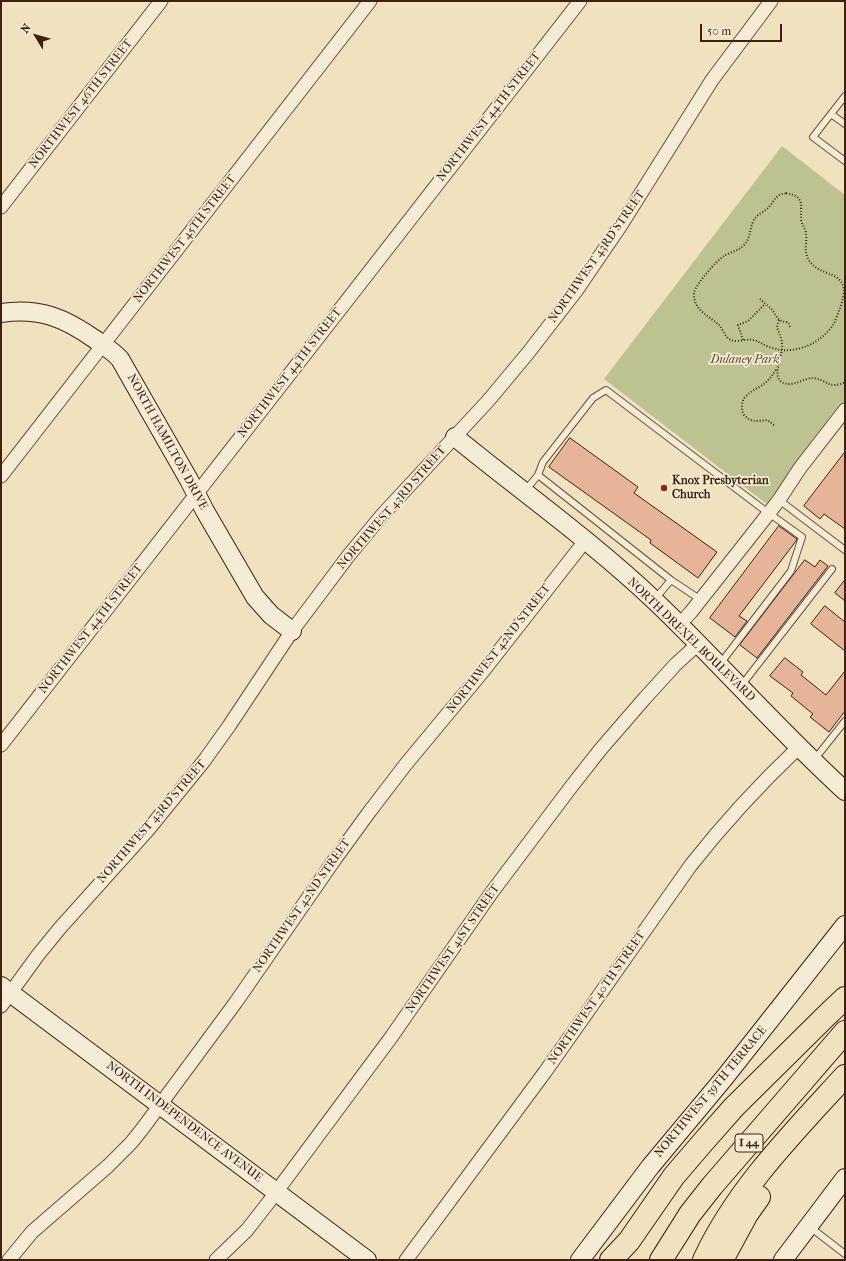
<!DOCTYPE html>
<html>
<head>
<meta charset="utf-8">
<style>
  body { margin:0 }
  #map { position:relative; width:846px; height:1261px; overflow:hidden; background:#f0e2bf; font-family:"IM FELL French Canon",serif }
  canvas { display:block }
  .frame { position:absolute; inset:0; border:2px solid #41200e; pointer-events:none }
  .north { position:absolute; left:16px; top:16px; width:40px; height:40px; -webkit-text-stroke:3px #f5ecd5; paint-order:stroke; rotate:307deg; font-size:11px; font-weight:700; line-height:16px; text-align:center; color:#41200e }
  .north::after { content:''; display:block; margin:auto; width:14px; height:18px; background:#41200e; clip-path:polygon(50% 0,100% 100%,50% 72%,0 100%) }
  .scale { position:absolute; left:700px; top:24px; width:82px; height:18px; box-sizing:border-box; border:2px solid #41200e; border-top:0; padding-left:5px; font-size:12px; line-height:14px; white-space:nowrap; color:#41200e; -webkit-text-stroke:3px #f5ecd5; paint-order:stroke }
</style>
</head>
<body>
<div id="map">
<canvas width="846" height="1261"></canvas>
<div class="frame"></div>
<div class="north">N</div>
<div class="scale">50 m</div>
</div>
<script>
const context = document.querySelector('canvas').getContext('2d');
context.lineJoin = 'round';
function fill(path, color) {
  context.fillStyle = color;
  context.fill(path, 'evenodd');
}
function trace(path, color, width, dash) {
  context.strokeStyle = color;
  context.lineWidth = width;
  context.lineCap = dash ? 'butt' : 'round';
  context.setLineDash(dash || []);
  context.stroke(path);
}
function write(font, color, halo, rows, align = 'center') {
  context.font = font + ' "IM FELL French Canon",serif';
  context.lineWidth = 3.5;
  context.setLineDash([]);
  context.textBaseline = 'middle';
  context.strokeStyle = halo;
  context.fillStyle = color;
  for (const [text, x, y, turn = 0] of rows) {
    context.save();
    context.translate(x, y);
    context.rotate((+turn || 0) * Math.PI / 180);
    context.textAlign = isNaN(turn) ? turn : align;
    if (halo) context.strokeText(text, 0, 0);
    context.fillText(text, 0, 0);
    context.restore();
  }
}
fill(new Path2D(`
  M 782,146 L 845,195 L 845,404 L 768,505 L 604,379 Z`), '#bcc390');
const building = new Path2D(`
  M 570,438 L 638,487 L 634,493 L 717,552 L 698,578 L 650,543 L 651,540 L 549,467 Z
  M 845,452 L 845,529 L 824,514 L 820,519 L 804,506 Z
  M 779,526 L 797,539 L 796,541 L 739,616 L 747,621 L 735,637 L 710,618 Z
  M 805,560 L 815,567 L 820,560 L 828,566 L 757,658 L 740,645 Z
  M 845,580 L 845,601 L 835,593 Z
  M 825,606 L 845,622 L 845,651 L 811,624 Z
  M 785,658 L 803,672 L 801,675 L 826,695 L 845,671 L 845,711 L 829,732 L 810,717 L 813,714 L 791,696 L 793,693 L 770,676 Z`);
fill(building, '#e6b498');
trace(building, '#41200e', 1);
const lane = new Path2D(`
  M 845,96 L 813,137 L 845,161
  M 831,114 L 845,124
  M 538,475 L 671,580 L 701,600
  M 525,491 L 538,475 L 543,462 L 593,398 L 606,390 L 759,506 L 802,537 L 791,571 L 720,664
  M 779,500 L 845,550
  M 655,599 L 671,580
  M 741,686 L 832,569
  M 814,760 L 845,721
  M 810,1227 L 845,1254`);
const street = new Path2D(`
  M 1,207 L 161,1
  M 1,476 L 370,1
  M 679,625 L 691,612 L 769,513 L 779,500 L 800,468 L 845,410
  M 1,745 L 580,1
  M 1,1006 L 38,955 L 60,928 L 148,830 L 204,761 L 229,726 L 292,631 L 349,555 L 383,514 L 488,401 L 528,353 L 576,291 L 621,225 L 712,80 L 771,1
  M 9,1260 L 32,1232 L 108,1166 L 131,1143 L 143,1128 L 236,1002 L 335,859 L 370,811 L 406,764 L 484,670 L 585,541
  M 216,1260 L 247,1230 L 268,1203 L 392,1036 L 492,892 L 571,787 L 600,750 L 645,698 L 676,664 L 698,644
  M 406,1260 L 545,1072 L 691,865 C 724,823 760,784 799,747`);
const secondary = new Path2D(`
  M 1,313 C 39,307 65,318 96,340 C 104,346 113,351 120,359 L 189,480 L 205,511 L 255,597 L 271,615 L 292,631
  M 455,437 C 521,491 593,542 655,601 C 720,663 779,731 845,791
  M 1,986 L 367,1260
  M 580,1260 L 650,1167 L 725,1077 L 845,925
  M 783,1260 L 845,1178`);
const highway = new Path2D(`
  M 611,1260 L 629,1241 L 674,1176 L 704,1141 L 734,1107 L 828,1014 L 845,998
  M 661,1260 L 690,1214 L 712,1186 L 845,1032
  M 704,1260 C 737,1189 793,1133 845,1076
  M 722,1260 L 747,1214 L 759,1197`);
trace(lane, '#6d503a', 8);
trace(street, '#6d503a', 15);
trace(secondary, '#41200e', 20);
trace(highway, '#41200e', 24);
trace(new Path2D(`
  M 786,193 C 806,197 800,205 801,220 C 802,225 806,229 806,234 C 807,240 805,247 806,252 C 811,278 842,268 844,290 C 844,296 842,302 840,308 C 838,313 836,320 833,325 C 822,341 802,352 781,350 C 775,349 767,347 761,343 C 758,342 756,340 753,340 C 745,338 737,344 729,339 C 724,335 723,329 719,325 C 708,315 693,310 694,293 C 695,285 717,260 724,256 C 730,252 738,251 743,246 C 751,239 749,230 753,222 C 756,214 763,213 768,208 C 772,204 774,199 778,196 C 780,194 783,194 786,193 Z
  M 760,299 C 764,303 770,307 773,311 C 777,318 779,322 788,322 L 790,327
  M 779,320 L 777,327 C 779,334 783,340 782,348 C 782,358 768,383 789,384 C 798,384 805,378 813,378 C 828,380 829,390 845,382
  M 743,340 L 738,325 L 748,321 L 765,304
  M 774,425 L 767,420 C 758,421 751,423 744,415 C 742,412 742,409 742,406 C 742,393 757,390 765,383 C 770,379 773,374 777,368`), '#41200e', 2, [1, 2]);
trace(lane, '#f5ecd5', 6);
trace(street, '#f5ecd5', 13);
trace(secondary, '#f5ecd5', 18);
trace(highway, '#f0e2bf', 22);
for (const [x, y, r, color] of [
  [664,488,4,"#8f2418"]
]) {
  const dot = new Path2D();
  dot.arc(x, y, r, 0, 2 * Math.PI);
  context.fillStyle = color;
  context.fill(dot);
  trace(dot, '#f5ecd5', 1.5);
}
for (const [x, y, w] of [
  [749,1143,28]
]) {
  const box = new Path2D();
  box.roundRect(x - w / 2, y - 9, w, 18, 3);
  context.fillStyle = '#f5ecd5';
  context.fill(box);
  trace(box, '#41200e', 1);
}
write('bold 11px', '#41200e', null, [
  ["I 44",749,1143]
]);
write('12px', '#41200e', '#f5ecd5', [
  ["NORTHWEST 46TH STREET",81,104,-52],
  ["NORTHWEST 44TH STREET",489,117,-52],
  ["NORTHWEST 45TH STREET",185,239,-52],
  ["NORTHWEST 43RD STREET",597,257,-55],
  ["NORTHWEST 44TH STREET",290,373,-52],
  ["NORTH HAMILTON DRIVE",167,442,61],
  ["NORTHWEST 43RD STREET",392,508,-49],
  ["NORTHWEST 44TH STREET",91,629,-52],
  ["NORTH DREXEL BOULEVARD",691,640,44],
  ["NORTHWEST 42ND STREET",499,649,-52],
  ["NORTHWEST 43RD STREET",152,822,-49],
  ["NORTHWEST 42ND STREET",302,906,-55],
  ["NORTHWEST 41ST STREET",453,949,-55],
  ["NORTHWEST 40TH STREET",597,998,-55],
  ["NORTHWEST 39TH TERRACE",711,1092,-50],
  ["NORTH INDEPENDENCE AVENUE",184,1122,37]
]);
write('italic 12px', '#60492e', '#f5ecd5', [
  ["Dulaney Park",745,360]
]);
write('bold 12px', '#41200e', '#f5ecd5', [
  ["Knox Presbyterian",672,481],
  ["Church",672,495]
], 'left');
</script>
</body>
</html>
